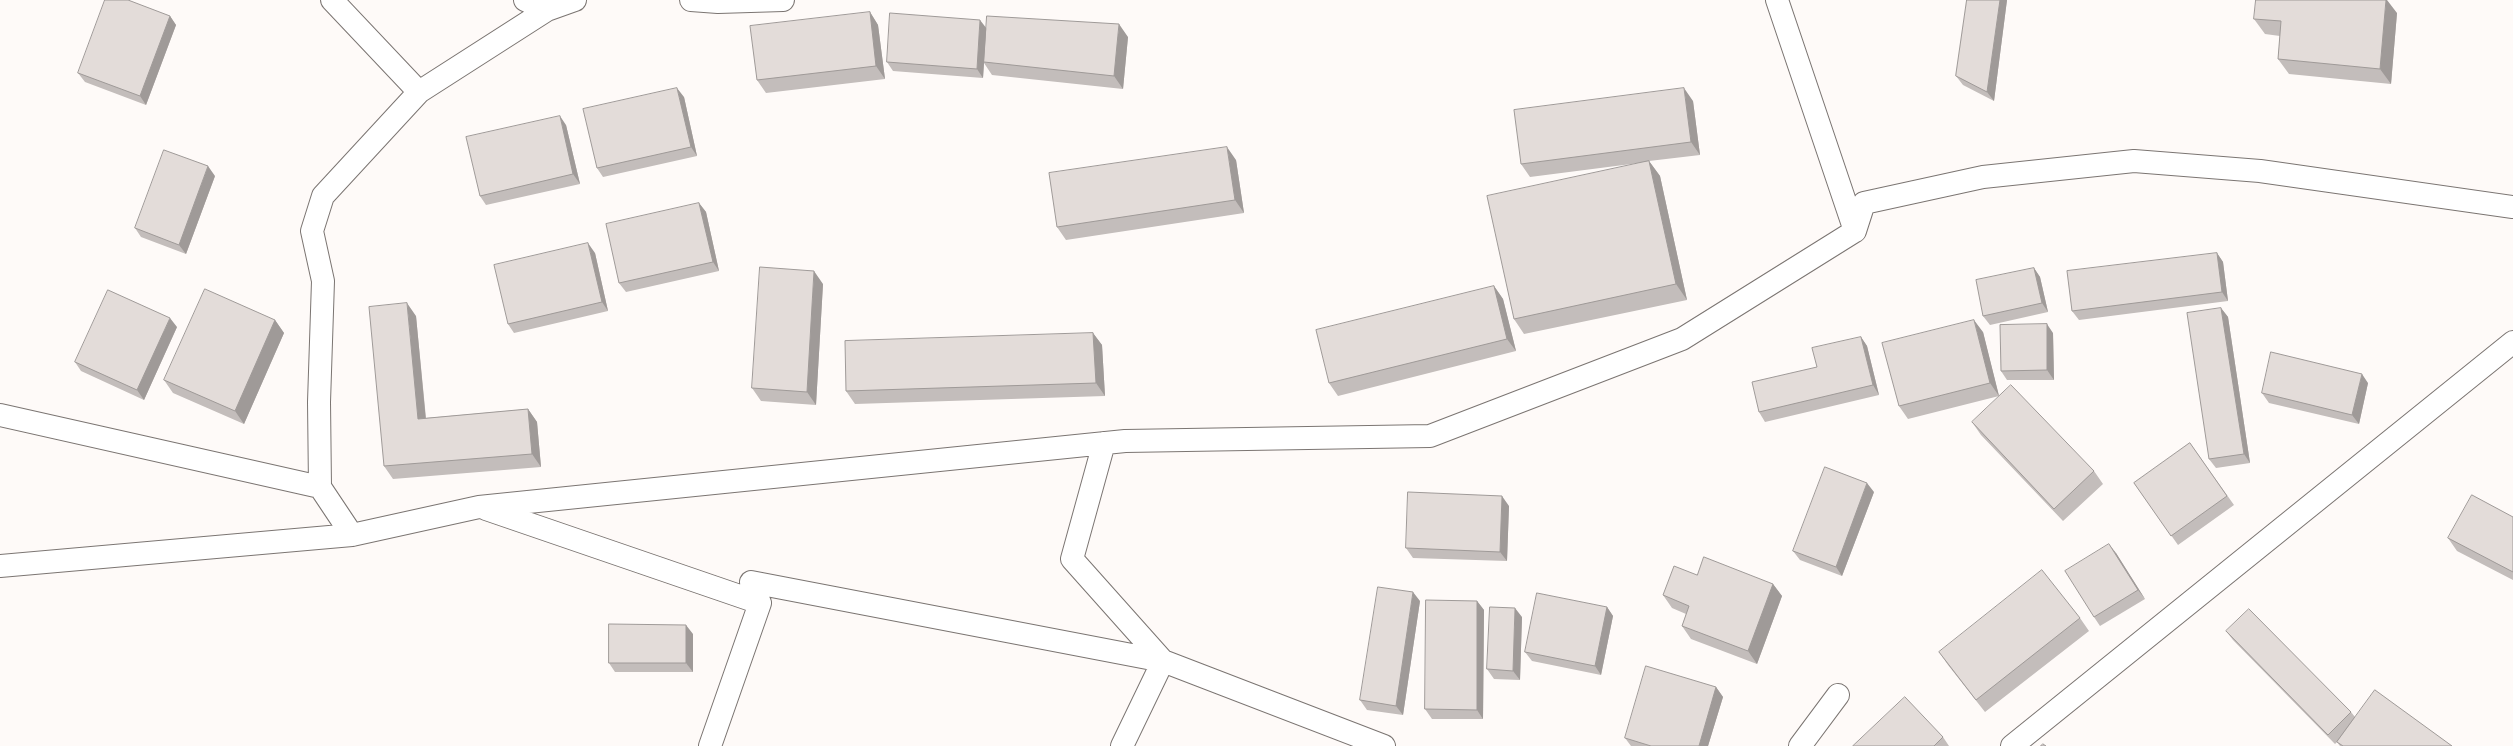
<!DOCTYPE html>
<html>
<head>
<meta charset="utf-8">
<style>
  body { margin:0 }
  canvas { display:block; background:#fefaf8 }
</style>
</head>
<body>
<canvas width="2513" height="746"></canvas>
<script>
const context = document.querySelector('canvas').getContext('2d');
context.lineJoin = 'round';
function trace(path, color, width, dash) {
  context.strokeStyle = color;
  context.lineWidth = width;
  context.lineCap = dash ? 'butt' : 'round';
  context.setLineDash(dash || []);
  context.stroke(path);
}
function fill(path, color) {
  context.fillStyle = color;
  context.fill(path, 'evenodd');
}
const minor = new Path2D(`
  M 332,0 L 419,92
  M 525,0 L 547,10
  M 691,0 L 718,2 L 783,0
  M 1777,0 L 1855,231
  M 0,415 L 320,487 L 352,535
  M 1104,443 L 1072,559 L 1163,661 L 1122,746
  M 320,487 L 319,402 L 323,281 L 312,231 L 323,196 L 419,92 L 547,10 L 575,0
  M 486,509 L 760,603 L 751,582 L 1163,661 L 1384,746
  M 0,566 L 352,535 L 479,507 L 1125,441 L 1430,436 L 1682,339 L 1855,231 L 1864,203 L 1983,177 L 2134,161 L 2260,171 L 2513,207
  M 710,746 L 760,603
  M 1800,746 L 1838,695
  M 2012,746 L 2513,342`);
trace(minor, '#7b7572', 24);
trace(minor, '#fff', 22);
fill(new Path2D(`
  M 1967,0 L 2007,0 L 1994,101 L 1963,85 L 1956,76 Z
  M 870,12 L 878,25 L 885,79 L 766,93 L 757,80 Z
  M 2397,13 L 2391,84 L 2289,74 L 2278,59 L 2280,36 L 2265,34 L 2254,19 Z
  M 170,16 L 176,25 L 146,105 L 85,82 L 78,73 Z
  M 986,29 L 1128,37 L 1123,89 L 992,75 L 984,63 L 983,78 L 893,71 L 887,62 Z
  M 684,97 L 697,156 L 603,177 L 597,168 Z
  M 1693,101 L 1700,155 L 1649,161 L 1660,176 L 1687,300 L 1524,334 L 1514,319 L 1647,162 L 1530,177 L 1521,164 Z
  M 566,125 L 580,184 L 486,205 L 480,196 Z
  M 1236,160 L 1244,213 L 1066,240 L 1057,227 Z
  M 215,176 L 186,254 L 141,237 L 135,228 Z
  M 699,203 L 706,212 L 719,271 L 626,292 L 619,283 Z
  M 595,253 L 608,311 L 514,333 L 508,324 Z
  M 2217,253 L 2223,262 L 2228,301 L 2079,320 L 2072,311 Z
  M 2034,268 L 2040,277 L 2048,312 L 1990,325 L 1983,316 Z
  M 823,284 L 816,405 L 761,401 L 752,388 Z
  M 1494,286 L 1503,299 L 1516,351 L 1338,396 L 1329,383 Z
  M 2221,308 L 2228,317 L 2250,463 L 2216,468 L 2209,459 Z
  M 416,316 L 426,418 L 528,409 L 537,422 L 541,467 L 393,479 L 384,466 Z
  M 275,320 L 284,333 L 244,424 L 173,393 L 164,380 Z
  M 177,327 L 144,400 L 81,371 L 75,362 Z
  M 1983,332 L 1999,396 L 1908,419 L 1899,406 Z
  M 1093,333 L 1102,345 L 1105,396 L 855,404 L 846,391 Z
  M 2053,333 L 2054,380 L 2007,380 L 2001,371 Z
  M 1861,337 L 1867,346 L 1879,395 L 1765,422 L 1759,412 L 1817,367 Z
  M 2368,383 L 2359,424 L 2269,403 L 2262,393 Z
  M 1972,422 L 2094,471 L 2103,484 L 2063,521 L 1981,435 Z
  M 2190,443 L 2234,505 L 2178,545 L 2134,483 Z
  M 1874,492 L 1842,576 L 1800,560 L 1793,551 Z
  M 1509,506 L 1507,561 L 1413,558 L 1406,548 Z
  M 2513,517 L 2513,580 L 2457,551 L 2448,538 Z
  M 2116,553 L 2145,599 L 2100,626 L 2094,617 Z
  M 1697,575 L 1773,584 L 1782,596 L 1757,664 L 1691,639 L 1682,626 L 1686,614 L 1672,608 L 1663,595 Z
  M 1420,601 L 1403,715 L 1367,710 L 1360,700 Z
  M 1477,601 L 1484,610 L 1483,719 L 1432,719 L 1425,709 Z
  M 1607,607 L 1613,616 L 1601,675 L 1532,661 L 1525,652 Z
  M 1522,617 L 1520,680 L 1494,679 L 1487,669 Z
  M 2080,618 L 2089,631 L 1985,712 L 1948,665 L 1939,652 Z
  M 2226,631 L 2351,712 L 2355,717 L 2452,746 L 2340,746 L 2337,742 L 2338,741 L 2335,744 L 2233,640 Z
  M 693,634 L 693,672 L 615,672 L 609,663 Z
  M 1716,687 L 1723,697 L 1708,746 L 1631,746 L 1625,738 Z
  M 1943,737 L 1949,746 L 1853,746 Z`), '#c3bdbb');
fill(new Path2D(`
  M 2000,0 L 2007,0 L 1994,101 L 1987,92 Z
  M 2386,0 L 2387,0 L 2397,13 L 2391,84 L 2380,69 Z
  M 870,12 L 878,25 L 885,79 L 876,66 Z
  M 170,16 L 176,25 L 146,105 L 140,96 Z
  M 980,20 L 987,29 L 984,62 L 984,63 L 983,78 L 977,69 Z
  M 1119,24 L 1128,37 L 1123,89 L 1114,76 Z
  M 677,88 L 684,97 L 697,156 L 691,147 Z
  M 1684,88 L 1693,101 L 1700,155 L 1691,142 Z
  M 560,116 L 566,125 L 580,184 L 573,174 Z
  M 1227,147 L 1236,160 L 1244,213 L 1235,200 Z
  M 1649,161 L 1660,176 L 1687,300 L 1676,284 Z
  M 208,166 L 215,176 L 186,254 L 179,245 Z
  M 699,203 L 706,212 L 719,271 L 713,262 Z
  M 588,243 L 595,253 L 608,311 L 602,302 Z
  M 2217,253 L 2223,262 L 2228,301 L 2222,292 Z
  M 2034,268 L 2040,277 L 2048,312 L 2042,303 Z
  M 814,271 L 823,284 L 816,405 L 807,392 Z
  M 1494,286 L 1503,299 L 1516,351 L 1507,339 Z
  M 407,303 L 416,316 L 427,432 L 418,419 Z
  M 2221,308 L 2228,317 L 2250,463 L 2244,454 Z
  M 170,318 L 177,327 L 144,400 L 137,390 Z
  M 275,320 L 284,333 L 244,424 L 235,411 Z
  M 1974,320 L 1983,332 L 1999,396 L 1990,383 Z
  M 2047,324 L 2053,333 L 2054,380 L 2047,370 Z
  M 1093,333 L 1102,345 L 1105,396 L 1096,383 Z
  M 1861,337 L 1867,346 L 1879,395 L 1873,385 Z
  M 2362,374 L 2368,383 L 2359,424 L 2352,415 Z
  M 528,409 L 537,422 L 541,467 L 532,454 Z
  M 1867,483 L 1874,492 L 1842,576 L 1836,567 Z
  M 1502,496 L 1509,506 L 1507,561 L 1500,552 Z
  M 2109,544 L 2116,553 L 2145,599 L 2138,590 Z
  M 1773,584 L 1782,596 L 1757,664 L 1748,651 Z
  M 1413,592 L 1420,601 L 1403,715 L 1396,706 Z
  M 1477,601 L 1484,610 L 1483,719 L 1477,710 Z
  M 1607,607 L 1613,616 L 1601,675 L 1595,666 Z
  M 1515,608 L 1522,617 L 1520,680 L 1513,671 Z
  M 686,625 L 693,634 L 693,672 L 686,663 Z
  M 1716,687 L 1723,697 L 1708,746 L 1699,746 Z`), '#9f9a98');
const building = new Path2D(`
  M 105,0 L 128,0 L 170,16 L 140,96 L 78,73 Z
  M 1967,0 L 2000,0 L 1987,92 L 1956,76 Z
  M 2256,0 L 2386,0 L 2380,69 L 2278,59 L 2281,21 L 2254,19 Z
  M 870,12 L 876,66 L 757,80 L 750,26 Z
  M 890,13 L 980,20 L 977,69 L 887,62 Z
  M 987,16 L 1119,24 L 1114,76 L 984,62 Z
  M 677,88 L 691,147 L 597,168 L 583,109 Z
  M 1684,88 L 1691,142 L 1521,164 L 1514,110 Z
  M 560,116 L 573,174 L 480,196 L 466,137 Z
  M 1227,147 L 1235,200 L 1057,227 L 1049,173 Z
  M 164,150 L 208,166 L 179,245 L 135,228 Z
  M 1649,161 L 1676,284 L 1514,319 L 1487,196 Z
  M 699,203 L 713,262 L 619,283 L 606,224 Z
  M 588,243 L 602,302 L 508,324 L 494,265 Z
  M 2217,253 L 2222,292 L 2072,311 L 2067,271 Z
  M 760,267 L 814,271 L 807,392 L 752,388 Z
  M 2034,268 L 2042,303 L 1983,316 L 1976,280 Z
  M 1494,286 L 1507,339 L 1329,383 L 1316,330 Z
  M 205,289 L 275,320 L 235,411 L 164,380 Z
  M 108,290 L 170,318 L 137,390 L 75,362 Z
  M 407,303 L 418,419 L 528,409 L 532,454 L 384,466 L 369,307 Z
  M 2221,308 L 2244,454 L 2209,459 L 2187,313 Z
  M 1974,320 L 1990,383 L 1899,406 L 1882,343 Z
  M 2047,324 L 2047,370 L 2001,371 L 2000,325 Z
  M 1093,333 L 1096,383 L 846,391 L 845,341 Z
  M 1861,337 L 1873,385 L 1759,412 L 1752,382 L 1817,367 L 1812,348 Z
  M 2271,352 L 2362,374 L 2352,415 L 2262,393 Z
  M 2011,385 L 2094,471 L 2054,509 L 1972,422 Z
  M 2190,443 L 2227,496 L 2171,536 L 2134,483 Z
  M 1825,467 L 1867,483 L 1836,567 L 1793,551 Z
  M 1408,492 L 1502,496 L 1500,552 L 1406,548 Z
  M 2472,495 L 2513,517 L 2513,572 L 2448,538 Z
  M 2109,544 L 2138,590 L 2094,617 L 2065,571 Z
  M 1704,557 L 1773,584 L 1748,651 L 1682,626 L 1689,606 L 1663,595 L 1674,566 L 1697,575 Z
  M 2042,570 L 2080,618 L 1976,700 L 1939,652 Z
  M 1378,587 L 1413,592 L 1396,706 L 1360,700 Z
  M 1537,593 L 1607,607 L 1595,666 L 1525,652 Z
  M 1426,600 L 1477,601 L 1477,710 L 1425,709 Z
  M 1490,607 L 1515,608 L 1513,671 L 1487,669 Z
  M 2249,609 L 2351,712 L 2328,735 L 2226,631 Z
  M 609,624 L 686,625 L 686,663 L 609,663 Z
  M 1646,666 L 1716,687 L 1699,746 L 1651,746 L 1625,738 Z
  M 2375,690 L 2452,746 L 2343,746 L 2337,742 Z
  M 1905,697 L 1943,737 L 1934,746 L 1853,746 Z
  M 2043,744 L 2046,746 L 2041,746 Z`);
fill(building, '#e3dcd9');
trace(building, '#9f9a98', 1);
</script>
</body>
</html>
